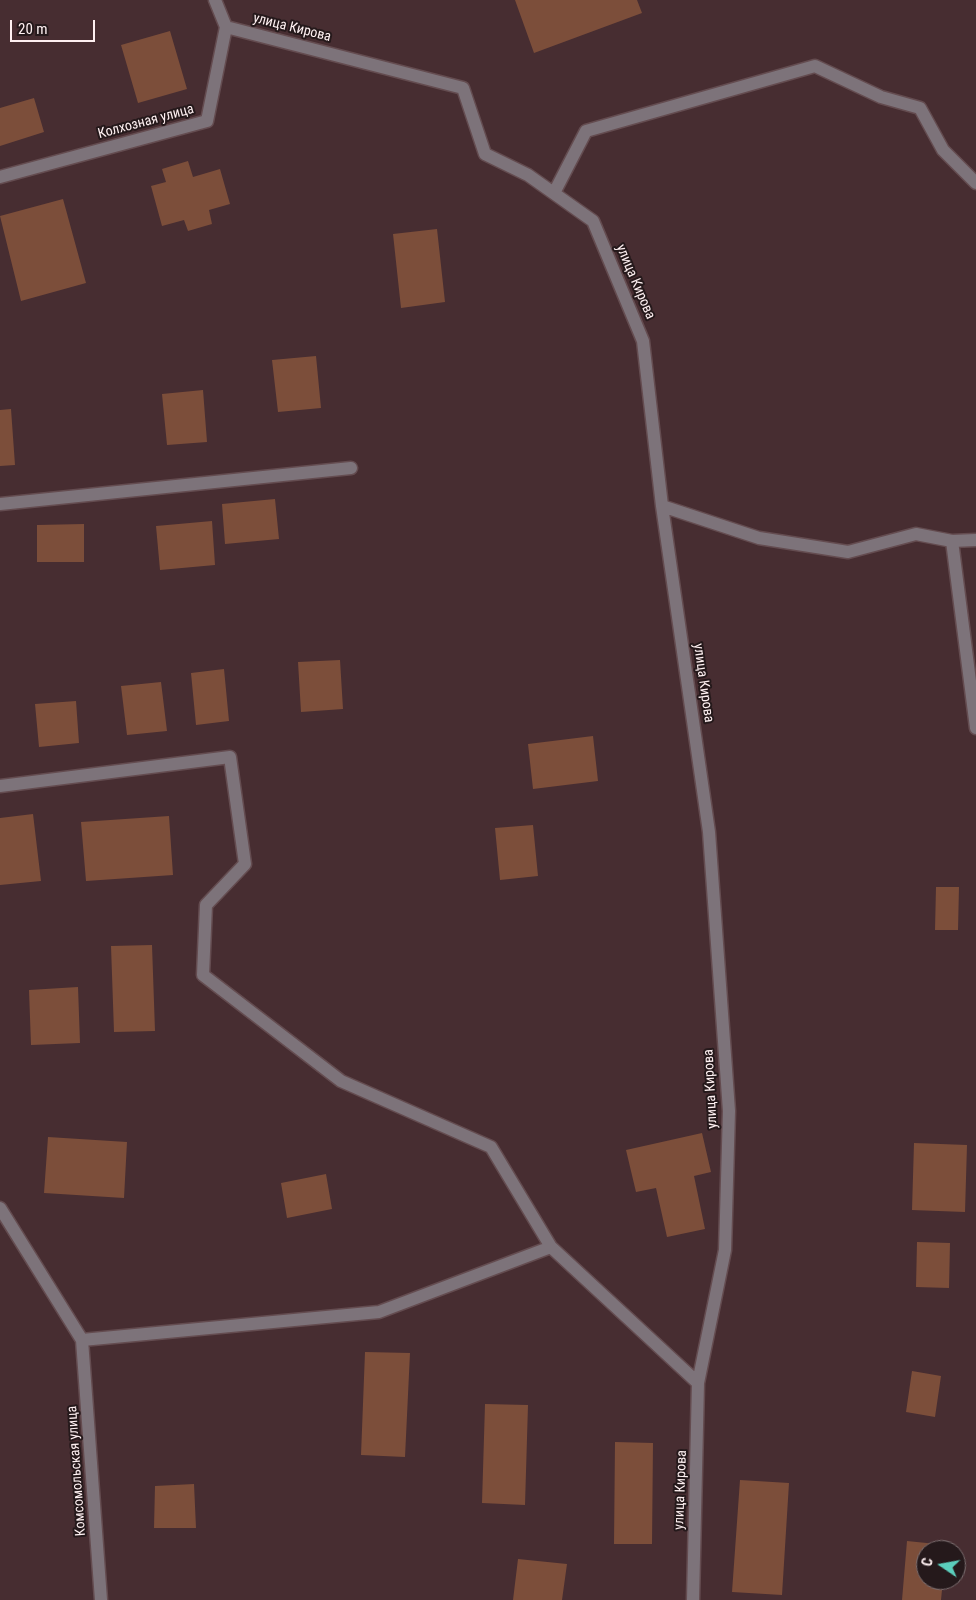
<!DOCTYPE html>
<html>
<head>
<meta charset="utf-8">
<style>
  body { margin:0 }
  #map { position:relative; width:976px; height:1600px; overflow:hidden; background:#472d31; font-family:"Roboto Condensed",sans-serif }
  canvas { display:block }
  .north { position:absolute; left:916px; top:1540px; width:50px; height:50px; box-sizing:border-box; background:#25191b; border:1px solid #7c6f71; border-radius:50%; rotate:282deg; font-size:14px; font-weight:700; line-height:20px; text-align:center; color:#fef0f1 }
  .north::after { content:''; display:block; margin:auto; width:18px; height:22px; background:#5bcebc; clip-path:polygon(50% 0,100% 100%,50% 72%,0 100%) }
  .scale { position:absolute; left:10px; top:20px; width:85px; height:22px; box-sizing:border-box; border:2px solid #fef0f1; border-top:0; padding-left:6px; font-size:15px; line-height:18px; white-space:nowrap; color:#fef0f1; -webkit-text-stroke:4px #25191b; paint-order:stroke }
</style>
</head>
<body>
<div id="map">
<canvas width="976" height="1600"></canvas>
<div class="north">С</div>
<div class="scale">20 m</div>
</div>
<script>
const context = document.querySelector('canvas').getContext('2d');
context.lineJoin = 'round';
function fill(path, color) {
  context.fillStyle = color;
  context.fill(path, 'evenodd');
}
function trace(path, color, width, dash) {
  context.strokeStyle = color;
  context.lineWidth = width;
  context.lineCap = dash ? 'butt' : 'round';
  context.setLineDash(dash || []);
  context.stroke(path);
}
function write(font, color, halo, rows, align = 'center') {
  context.font = font + ' "Roboto Condensed",sans-serif';
  context.lineWidth = 4;
  context.setLineDash([]);
  context.textBaseline = 'middle';
  context.strokeStyle = halo;
  context.fillStyle = color;
  for (const [text, x, y, turn = 0] of rows) {
    context.save();
    context.translate(x, y);
    context.rotate((+turn || 0) * Math.PI / 180);
    context.textAlign = isNaN(turn) ? turn : align;
    if (halo) context.strokeText(text, 0, 0);
    context.fillText(text, 0, 0);
    context.restore();
  }
}
fill(new Path2D(`
  M 515,0 L 637,0 L 642,13 L 534,53 Z
  M 170,31 L 187,89 L 138,103 L 121,45 Z
  M 34,98 L 44,132 L 0,146 L 0,108 Z
  M 188,161 L 193,177 L 220,169 L 230,204 L 209,210 L 212,224 L 188,231 L 184,220 L 162,226 L 151,186 L 166,182 L 162,169 Z
  M 63,199 L 86,283 L 21,301 L 0,216 Z
  M 437,229 L 445,302 L 401,308 L 393,234 Z
  M 316,356 L 321,408 L 278,412 L 272,360 Z
  M 203,390 L 207,442 L 167,445 L 162,394 Z
  M 11,409 L 15,465 L 0,466 L 0,410 Z
  M 275,499 L 279,539 L 225,544 L 222,504 Z
  M 212,521 L 215,565 L 160,570 L 156,526 Z
  M 84,524 L 84,562 L 37,562 L 37,525 Z
  M 340,660 L 343,709 L 301,712 L 298,662 Z
  M 224,669 L 229,721 L 196,725 L 191,673 Z
  M 161,682 L 167,731 L 127,735 L 121,686 Z
  M 76,701 L 79,743 L 39,747 L 35,704 Z
  M 593,736 L 598,781 L 533,789 L 528,744 Z
  M 33,814 L 41,881 L 0,885 L 0,818 Z
  M 169,816 L 173,875 L 86,881 L 81,822 Z
  M 533,825 L 538,876 L 500,880 L 495,828 Z
  M 936,887 L 959,887 L 958,930 L 935,930 Z
  M 152,945 L 155,1031 L 114,1032 L 111,946 Z
  M 78,987 L 80,1043 L 31,1045 L 29,990 Z
  M 702,1133 L 711,1172 L 694,1176 L 705,1229 L 667,1237 L 656,1188 L 636,1192 L 626,1150 Z
  M 48,1137 L 127,1142 L 124,1198 L 44,1193 Z
  M 914,1143 L 967,1145 L 965,1212 L 912,1210 Z
  M 326,1174 L 332,1209 L 287,1218 L 281,1183 Z
  M 917,1242 L 950,1243 L 949,1288 L 916,1287 Z
  M 365,1352 L 410,1353 L 405,1457 L 361,1455 Z
  M 912,1371 L 941,1376 L 935,1417 L 906,1412 Z
  M 485,1404 L 528,1405 L 525,1505 L 482,1503 Z
  M 615,1442 L 653,1443 L 652,1544 L 614,1544 Z
  M 740,1480 L 789,1483 L 782,1595 L 732,1592 Z
  M 194,1484 L 196,1528 L 154,1528 L 155,1486 Z
  M 907,1541 L 946,1545 L 946,1550 L 926,1550 L 926,1580 L 943,1580 L 941,1600 L 902,1600 Z
  M 518,1559 L 567,1564 L 562,1600 L 513,1600 Z`), '#7c4e3a');
const minor = new Path2D(`
  M 215,0 L 226,27
  M 226,27 L 463,88 L 485,154 L 528,175 L 593,221 L 643,341 L 662,506 L 709,832 L 729,1111 L 725,1250 L 698,1383 L 693,1600
  M 0,177 L 207,121 L 226,27
  M 554,193 L 586,131 L 815,66 L 881,97 L 920,108 L 943,150 L 976,183
  M 0,504 L 351,468
  M 662,506 L 759,538 L 848,552 L 916,534 L 952,541 L 976,728
  M 952,541 L 976,540
  M 0,786 L 230,757 L 245,864 L 206,905 L 203,975 L 341,1081 L 491,1147 L 551,1247
  M 0,1208 L 82,1340 L 101,1600
  M 82,1340 L 379,1312 L 551,1247 L 698,1383`);
trace(minor, '#644c50', 15);
trace(minor, '#7d737a', 12);
write('14px', '#fef0f1', '#25191b', [
  ["улица Кирова",292,28,14],
  ["Колхозная улица",146,122,-15],
  ["улица Кирова",635,282,67],
  ["улица Кирова",703,683,82],
  ["улица Кирова",711,1089,-93],
  ["Комсомольская улица",77,1471,-94],
  ["улица Кирова",681,1490,-88]
]);
</script>
</body>
</html>
